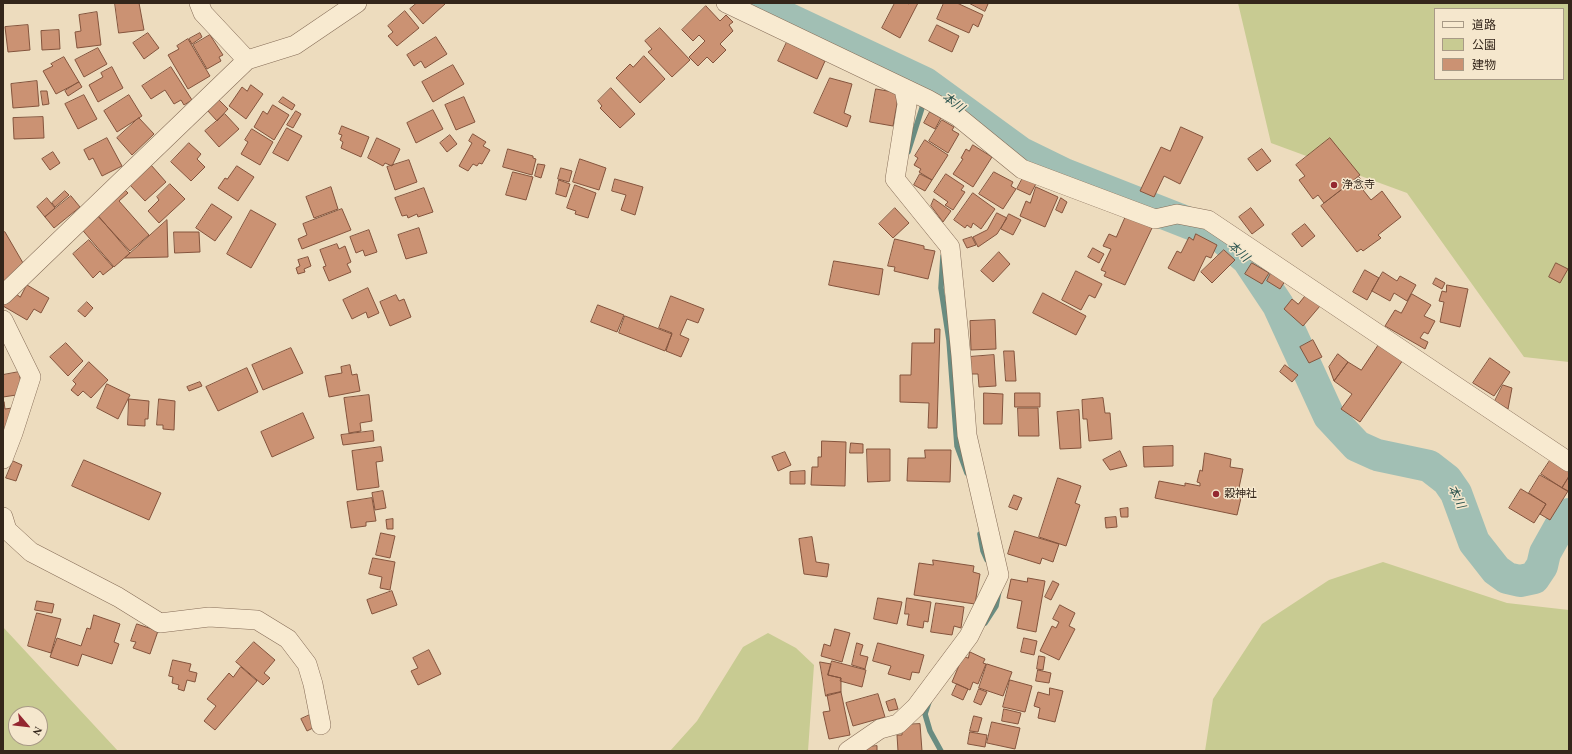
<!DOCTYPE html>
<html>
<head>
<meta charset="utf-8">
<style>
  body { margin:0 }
  #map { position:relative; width:1572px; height:754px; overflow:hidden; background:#eddcbe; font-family:"Times New Roman","Noto Sans JP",serif }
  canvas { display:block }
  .frame { position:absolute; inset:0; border:4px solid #34261b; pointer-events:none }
  .legend { position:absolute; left:1434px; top:8px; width:130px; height:72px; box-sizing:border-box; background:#f5e7cd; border:1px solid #a89a86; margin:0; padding:5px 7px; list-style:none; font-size:12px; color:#34261b }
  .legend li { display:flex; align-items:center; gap:8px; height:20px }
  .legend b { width:20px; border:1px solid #a89a86 }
  .north { position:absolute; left:8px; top:706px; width:40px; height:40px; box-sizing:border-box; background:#f5e7cd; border:1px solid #a89a86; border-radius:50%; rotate:118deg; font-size:11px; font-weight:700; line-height:16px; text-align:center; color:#34261b }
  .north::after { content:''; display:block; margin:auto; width:14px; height:18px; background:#942730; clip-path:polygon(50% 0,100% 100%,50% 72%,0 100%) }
</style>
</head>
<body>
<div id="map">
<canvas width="1572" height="754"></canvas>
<div class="frame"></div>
<ul class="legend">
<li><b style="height:5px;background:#f8ead0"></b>道路</li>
<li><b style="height:11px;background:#c8cb92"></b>公園</li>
<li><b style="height:11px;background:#cb9273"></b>建物</li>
</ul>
<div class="north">N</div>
</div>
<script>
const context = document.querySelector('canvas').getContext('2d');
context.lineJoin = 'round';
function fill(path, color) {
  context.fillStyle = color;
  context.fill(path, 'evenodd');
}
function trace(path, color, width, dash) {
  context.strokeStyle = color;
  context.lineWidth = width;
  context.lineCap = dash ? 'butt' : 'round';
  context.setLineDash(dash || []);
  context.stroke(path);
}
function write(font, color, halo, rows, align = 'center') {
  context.font = font + ' "Times New Roman","Noto Sans JP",serif';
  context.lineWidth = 3;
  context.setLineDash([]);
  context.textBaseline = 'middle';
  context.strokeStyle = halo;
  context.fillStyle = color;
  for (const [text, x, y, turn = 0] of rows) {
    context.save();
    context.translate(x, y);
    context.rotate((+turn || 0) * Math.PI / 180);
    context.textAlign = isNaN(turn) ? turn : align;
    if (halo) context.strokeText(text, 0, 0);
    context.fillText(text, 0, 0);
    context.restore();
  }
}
fill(new Path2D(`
  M 1238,3 L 1569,3 L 1569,362 L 1524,357 L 1407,193 L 1271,143 ZM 1435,9 L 1563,9 L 1563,79 L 1435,79 Z
  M 1383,562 L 1507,603 L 1569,610 L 1569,751 L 1205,751 L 1213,699 L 1262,624 L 1329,580 Z
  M 3,627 L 118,751 L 3,751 ZM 16,714 L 40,714 L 40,738 L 16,738 Z
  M 768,633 L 796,648 L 814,665 L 808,751 L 670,751 L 697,721 L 743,647 Z`), '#c8cb92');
trace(new Path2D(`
  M 908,152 L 922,108 L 925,83
  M 943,256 L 941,288 L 949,340 L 957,446 L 967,473
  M 980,534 L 983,551 L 987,560
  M 985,623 L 996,606 L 999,591
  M 929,702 L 925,714 L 930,731 L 941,751`), '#698c81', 5.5);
trace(new Path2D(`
  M 755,3 L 925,83 L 1021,153 L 1064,174 L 1219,235 L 1248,260 L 1278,305 L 1329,416 L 1357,446 L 1377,455 L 1429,466 L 1447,480 L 1456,493 L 1474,542 L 1496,570 L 1507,578 L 1520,581 L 1534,578 L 1542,566 L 1545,553 L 1564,519 L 1569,514`), '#a1bfb4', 32);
const building = new Path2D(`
  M 115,3 L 139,3 L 144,30 L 119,33 Z
  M 417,3 L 444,3 L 445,4 L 423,24 L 410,9 Z
  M 895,3 L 907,3 L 909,4 L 910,3 L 918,3 L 900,38 L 882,28 Z
  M 944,3 L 957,3 L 983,15 L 978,27 L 973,24 L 969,33 L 937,19 Z
  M 969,3 L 986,3 L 988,4 L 985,11 Z
  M 706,6 L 720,21 L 726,15 L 733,22 L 729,25 L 733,31 L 720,44 L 726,50 L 713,63 L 707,57 L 698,66 L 689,57 L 705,41 L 699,35 L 693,41 L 682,30 Z
  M 405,11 L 419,28 L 397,46 L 388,36 L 393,32 L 388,26 Z
  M 97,12 L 101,45 L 77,48 L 75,32 L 81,31 L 79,15 Z
  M 28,25 L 30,50 L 8,52 L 5,27 Z
  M 937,25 L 959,36 L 952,52 L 929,41 Z
  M 660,28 L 690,60 L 672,77 L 648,52 L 652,49 L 645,41 Z
  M 59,30 L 60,49 L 42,50 L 41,31 Z
  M 148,33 L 159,48 L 144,59 L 133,43 Z
  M 200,33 L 202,37 L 192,44 L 189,39 Z
  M 210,35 L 223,55 L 219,57 L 221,61 L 207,69 L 193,45 Z
  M 436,37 L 447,54 L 425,68 L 421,61 L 414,66 L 407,55 Z
  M 188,39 L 210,76 L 188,89 L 168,55 L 179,49 L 177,46 Z
  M 787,42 L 825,61 L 817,79 L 778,61 Z
  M 98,48 L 107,64 L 84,77 L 75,60 Z
  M 644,56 L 665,79 L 640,103 L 616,78 L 630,64 L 633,67 Z
  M 64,57 L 79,82 L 56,94 L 43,71 L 53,66 L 51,64 Z
  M 453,65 L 464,84 L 433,102 L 422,82 Z
  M 112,67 L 123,88 L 98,102 L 89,85 L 103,77 L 101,73 Z
  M 171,67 L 192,100 L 184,105 L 181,100 L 174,104 L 165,90 L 151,99 L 142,86 Z
  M 830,78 L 852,84 L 844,113 L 851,116 L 847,127 L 814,113 Z
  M 37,81 L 39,106 L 13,108 L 11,84 Z
  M 79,82 L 82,87 L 68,96 L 65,91 Z
  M 251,85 L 263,94 L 246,119 L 229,106 L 242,87 L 247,91 Z
  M 611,88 L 635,114 L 620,128 L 600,108 L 602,106 L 598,101 Z
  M 876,89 L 899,93 L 893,126 L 870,122 Z
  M 41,91 L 47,91 L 49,104 L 43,105 Z
  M 84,95 L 97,119 L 78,129 L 65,104 Z
  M 129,95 L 142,116 L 117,132 L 104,111 Z
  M 283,97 L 295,105 L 292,110 L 279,102 Z
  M 464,97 L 475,122 L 456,130 L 445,105 Z
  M 218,99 L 228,109 L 217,121 L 207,110 Z
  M 273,105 L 289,115 L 274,140 L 254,127 L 263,111 L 267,114 Z
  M 433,110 L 443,129 L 416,143 L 407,123 Z
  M 296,111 L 301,114 L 293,128 L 287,125 Z
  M 930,112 L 941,118 L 935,129 L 924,123 Z
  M 225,114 L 239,129 L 219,147 L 205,131 Z
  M 43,117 L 44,138 L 14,139 L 13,118 Z
  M 139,118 L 154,134 L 132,155 L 117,138 Z
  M 942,120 L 954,127 L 952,130 L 959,134 L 948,153 L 929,141 Z
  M 342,126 L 369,137 L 361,157 L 341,148 L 343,142 L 340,140 L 342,135 L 339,134 Z
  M 1181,127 L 1203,137 L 1180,184 L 1164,176 L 1154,197 L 1140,191 L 1161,147 L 1170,151 Z
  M 287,128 L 302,136 L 288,161 L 273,153 Z
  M 252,129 L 273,142 L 260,165 L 241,154 L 248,142 L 245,140 Z
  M 473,134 L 486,142 L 483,146 L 490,150 L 482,164 L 479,163 L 477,166 L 473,164 L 468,171 L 459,166 L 472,143 L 469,141 Z
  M 450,135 L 457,144 L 447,152 L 440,143 Z
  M 107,138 L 122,166 L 102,176 L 93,158 L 89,160 L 84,150 Z
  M 377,138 L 400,149 L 392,166 L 385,163 L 383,166 L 368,158 Z
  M 1330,138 L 1360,175 L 1324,203 L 1318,195 L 1313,199 L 1299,180 L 1305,176 L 1296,165 Z
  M 925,140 L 948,155 L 932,180 L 919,172 L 921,169 L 914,165 L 918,158 L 915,156 Z
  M 189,143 L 201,154 L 197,159 L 205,167 L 191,181 L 171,162 Z
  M 973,145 L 992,157 L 973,187 L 953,174 L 963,159 L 961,158 L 966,149 L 969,151 Z
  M 508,149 L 533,156 L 533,158 L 536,159 L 532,175 L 503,167 Z
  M 1262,149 L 1271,161 L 1257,171 L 1248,159 Z
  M 53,152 L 60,163 L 50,170 L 42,159 Z
  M 580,159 L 606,168 L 599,190 L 573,182 Z
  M 409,160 L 417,182 L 395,190 L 387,167 Z
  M 538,164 L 545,165 L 541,178 L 535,176 Z
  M 151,165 L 166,182 L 145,201 L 130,185 Z
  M 237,166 L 254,177 L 238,201 L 218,188 L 225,178 L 227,179 Z
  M 561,168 L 572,171 L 569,182 L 558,179 Z
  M 513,172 L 533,177 L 526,200 L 506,195 Z
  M 994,172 L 1013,182 L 1011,186 L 1016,189 L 1003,209 L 979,194 Z
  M 1026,172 L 1039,178 L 1030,195 L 1017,189 Z
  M 920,174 L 932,180 L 925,191 L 914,185 Z
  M 946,174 L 964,186 L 961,190 L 965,192 L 953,210 L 945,205 L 948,202 L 934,192 Z
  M 1359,177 L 1367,187 L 1363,190 L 1371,200 L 1382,191 L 1401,217 L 1378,235 L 1381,238 L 1363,251 L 1361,249 L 1357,252 L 1321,206 Z
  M 615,179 L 643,187 L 635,215 L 621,210 L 626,195 L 612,191 Z
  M 559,180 L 570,184 L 566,197 L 556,194 Z
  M 170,184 L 185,199 L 159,223 L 148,211 L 159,200 L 157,197 Z
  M 575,185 L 596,193 L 588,218 L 575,214 L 576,211 L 567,208 Z
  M 122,187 L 128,193 L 119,201 L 149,235 L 130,251 L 94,212 Z
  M 331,187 L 338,209 L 314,218 L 306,197 Z
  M 1036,187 L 1058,197 L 1045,227 L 1020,216 L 1026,201 L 1030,203 Z
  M 424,188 L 433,212 L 418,217 L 417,214 L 408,218 L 407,215 L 402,216 L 395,198 Z
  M 65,191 L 69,195 L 55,207 L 52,203 Z
  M 973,193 L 995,209 L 981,229 L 973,223 L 971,228 L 967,225 L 965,228 L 954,220 Z
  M 71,196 L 80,207 L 54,228 L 45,217 Z
  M 47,198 L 55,208 L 45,217 L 37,207 Z
  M 1061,198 L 1067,202 L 1062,213 L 1056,210 Z
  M 934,199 L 951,211 L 943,222 L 931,206 Z
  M 212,204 L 232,217 L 215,241 L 196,228 Z
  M 895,208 L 909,223 L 893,238 L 879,224 Z
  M 1251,208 L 1264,225 L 1252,234 L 1239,217 Z
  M 342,209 L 351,230 L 302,249 L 298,239 L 307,235 L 303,224 Z
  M 251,210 L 276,224 L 251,268 L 227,254 Z
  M 95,212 L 130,253 L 114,267 L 79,226 Z
  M 997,213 L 1007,218 L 997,234 L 978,247 L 973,237 L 987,230 Z
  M 1009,214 L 1021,220 L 1013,235 L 1001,229 Z
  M 1126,216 L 1152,228 L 1125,285 L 1104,276 L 1106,272 L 1101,270 L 1111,249 L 1103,246 L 1109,234 L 1116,237 Z
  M 167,220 L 168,257 L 125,258 Z
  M 1305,224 L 1315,236 L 1302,247 L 1292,234 Z
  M 419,228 L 427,253 L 406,259 L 398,235 Z
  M 369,230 L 377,252 L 365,256 L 363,250 L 356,253 L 350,237 Z
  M 5,232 L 23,263 L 3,282 L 3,233 Z
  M 174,232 L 199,232 L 200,252 L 175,253 Z
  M 1196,234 L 1217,245 L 1211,258 L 1206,256 L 1194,281 L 1168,268 L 1177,251 L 1181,253 L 1189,237 L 1193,240 Z
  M 972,237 L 976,245 L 967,248 L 963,240 Z
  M 895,239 L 924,246 L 924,249 L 935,251 L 928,279 L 894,271 L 895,267 L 888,266 Z
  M 89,240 L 113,267 L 103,275 L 100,271 L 93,278 L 73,254 Z
  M 337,244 L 339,249 L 345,246 L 351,262 L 347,264 L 351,272 L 329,281 L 323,267 L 326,266 L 320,250 Z
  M 1093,248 L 1104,254 L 1099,263 L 1088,257 Z
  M 1224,250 L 1235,260 L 1212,283 L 1201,272 Z
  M 999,252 L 1010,264 L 993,282 L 981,271 Z
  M 308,257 L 311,266 L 304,269 L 305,272 L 298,274 L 296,268 L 300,266 L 298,260 Z
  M 834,261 L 883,269 L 879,295 L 829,285 Z
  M 1252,263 L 1269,273 L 1262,284 L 1245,274 Z
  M 1556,263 L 1568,269 L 1560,283 L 1549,277 Z
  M 1365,270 L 1379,278 L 1367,300 L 1353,292 Z
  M 1076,271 L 1102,284 L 1095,298 L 1089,295 L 1081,310 L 1062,300 Z
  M 1383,272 L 1397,281 L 1400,276 L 1416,285 L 1407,301 L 1394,293 L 1390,301 L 1372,291 Z
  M 1271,273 L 1285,281 L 1280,289 L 1267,281 Z
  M 1436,278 L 1445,283 L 1442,289 L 1433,284 Z
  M 27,285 L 49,298 L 41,313 L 34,309 L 27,320 L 3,306 L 3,303 L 15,293 L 20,297 Z
  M 1447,285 L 1468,289 L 1460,327 L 1440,322 L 1444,302 L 1439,301 L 1442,291 L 1446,292 Z
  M 368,288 L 379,313 L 368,318 L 366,312 L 352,319 L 343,300 Z
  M 1043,293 L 1086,316 L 1076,335 L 1033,313 Z
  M 1307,294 L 1320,306 L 1303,326 L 1284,309 L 1292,299 L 1298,304 Z
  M 1412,294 L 1431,305 L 1424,316 L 1435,321 L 1428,334 L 1424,332 L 1420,338 L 1428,342 L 1425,349 L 1385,326 L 1395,310 L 1401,313 Z
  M 396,295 L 399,301 L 404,299 L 411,317 L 390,326 L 380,302 Z
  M 671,296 L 704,309 L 698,323 L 687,319 L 680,335 L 689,339 L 681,357 L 666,351 L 672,333 L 659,328 Z
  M 87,302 L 93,308 L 85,317 L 78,311 Z
  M 598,305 L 624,315 L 617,332 L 591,322 Z
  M 625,316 L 672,334 L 665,351 L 619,333 Z
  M 995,320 L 996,349 L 971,350 L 970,321 Z
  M 935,329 L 940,329 L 937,428 L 928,428 L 929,403 L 900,402 L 900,375 L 911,375 L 912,343 L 934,343 Z
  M 1313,340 L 1322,357 L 1309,363 L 1300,347 Z
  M 66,343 L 83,361 L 68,376 L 50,357 Z
  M 1380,343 L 1403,360 L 1360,422 L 1341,409 L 1352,394 L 1334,381 L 1348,362 L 1361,370 Z
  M 291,348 L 303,373 L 263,390 L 252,365 Z
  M 1004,351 L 1014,351 L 1016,381 L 1006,381 Z
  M 1338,354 L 1348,362 L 1334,381 L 1329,367 Z
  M 994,355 L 996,386 L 979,387 L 978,374 L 970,374 L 969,357 Z
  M 1490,358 L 1510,372 L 1494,396 L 1473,383 Z
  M 89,362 L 108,380 L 91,398 L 83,391 L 78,396 L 71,390 L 76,384 L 73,381 Z
  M 350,365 L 352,375 L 357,374 L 360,391 L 329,397 L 325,376 L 342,373 L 341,367 Z
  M 1285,365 L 1298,375 L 1292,382 L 1280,372 Z
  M 247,368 L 258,392 L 218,411 L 206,387 Z
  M 19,372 L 23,394 L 3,397 L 3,375 Z
  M 200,382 L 202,386 L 189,391 L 187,387 Z
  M 107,384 L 130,395 L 118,419 L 97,408 Z
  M 1503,385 L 1512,388 L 1508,409 L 1495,401 Z
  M 984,393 L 1003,394 L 1002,424 L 984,424 Z
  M 1015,393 L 1040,393 L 1040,407 L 1015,407 Z
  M 369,395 L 372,421 L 360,423 L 361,431 L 349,433 L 344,398 Z
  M 1103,398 L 1105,413 L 1110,413 L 1112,439 L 1089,441 L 1087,419 L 1083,419 L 1082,400 Z
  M 129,399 L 149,401 L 148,419 L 145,419 L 145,426 L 128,425 Z
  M 159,399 L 175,401 L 174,430 L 163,429 L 163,425 L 157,425 Z
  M 4,402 L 5,409 L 12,408 L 10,431 L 3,432 Z
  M 1018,408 L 1038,408 L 1039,436 L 1019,436 Z
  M 1079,410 L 1081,448 L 1060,449 L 1057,412 Z
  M 303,413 L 314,438 L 272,457 L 261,432 Z
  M 373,431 L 374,441 L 343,445 L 341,435 Z
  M 822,441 L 846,442 L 845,486 L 811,485 L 812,467 L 818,467 L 818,457 L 821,457 Z
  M 851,443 L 863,444 L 863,453 L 850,453 Z
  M 1173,446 L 1173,466 L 1144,467 L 1143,447 Z
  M 381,447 L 383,461 L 376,462 L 379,487 L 357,490 L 352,451 Z
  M 867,449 L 890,449 L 890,481 L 868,482 Z
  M 925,450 L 951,450 L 950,482 L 907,481 L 908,458 L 925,458 Z
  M 1120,451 L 1127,466 L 1110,470 L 1103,460 Z
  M 785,452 L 791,465 L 778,471 L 772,457 Z
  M 1205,453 L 1231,459 L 1230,467 L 1243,469 L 1237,497 L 1241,498 L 1237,515 L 1155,498 L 1159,481 L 1185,486 L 1185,483 L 1200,486 L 1200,483 L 1197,482 L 1200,470 L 1202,471 Z
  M 1551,459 L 1569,472 L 1569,476 L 1562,488 L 1541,474 Z
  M 84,460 L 161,493 L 149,520 L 72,486 Z
  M 13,461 L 22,465 L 16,481 L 6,478 Z
  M 805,471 L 805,484 L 790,484 L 790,472 Z
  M 1540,475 L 1568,491 L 1550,520 L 1540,514 L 1546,504 L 1529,493 Z
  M 1569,477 L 1569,492 L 1562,488 Z
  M 1058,478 L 1081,486 L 1075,503 L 1080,505 L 1066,546 L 1039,537 Z
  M 1521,489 L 1546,504 L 1534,523 L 1509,508 Z
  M 383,491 L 386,508 L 375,510 L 372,493 Z
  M 1014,495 L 1022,498 L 1017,510 L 1009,507 Z
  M 372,498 L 376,521 L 366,522 L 366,526 L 351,528 L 347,502 Z
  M 1128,508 L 1128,517 L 1121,517 L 1120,509 Z
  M 1116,517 L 1117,527 L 1106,528 L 1105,518 Z
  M 393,519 L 393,529 L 387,529 L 386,520 Z
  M 1015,531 L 1059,544 L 1053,562 L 1042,558 L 1040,564 L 1008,554 Z
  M 381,533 L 395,536 L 390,558 L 376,555 Z
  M 812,537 L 816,562 L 829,564 L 827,577 L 804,574 L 799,539 Z
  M 373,558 L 395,562 L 390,590 L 380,588 L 382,577 L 369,574 Z
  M 933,560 L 974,566 L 973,572 L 980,574 L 975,604 L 914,595 L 919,563 L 933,565 Z
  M 1028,578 L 1045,581 L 1036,632 L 1017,628 L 1022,601 L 1007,598 L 1011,579 L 1027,582 Z
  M 1053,581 L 1059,584 L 1051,600 L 1045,597 Z
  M 392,591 L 397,605 L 372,614 L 367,600 Z
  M 878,598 L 902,602 L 897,624 L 874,619 Z
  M 907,598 L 931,602 L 928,622 L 924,621 L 923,628 L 907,625 L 909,614 L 905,614 Z
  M 37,601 L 54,604 L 52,613 L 35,610 Z
  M 936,603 L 964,607 L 961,628 L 954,626 L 952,635 L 931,632 Z
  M 1060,605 L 1075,613 L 1069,626 L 1075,629 L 1059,660 L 1040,651 L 1052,626 L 1056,628 L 1059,622 L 1053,619 Z
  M 37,613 L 61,619 L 51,653 L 28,646 Z
  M 94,615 L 120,624 L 114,642 L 119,644 L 112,664 L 82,654 L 78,666 L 50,657 L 57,638 L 81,646 L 87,628 L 90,629 Z
  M 137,624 L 158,631 L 150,654 L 133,648 L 136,642 L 131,641 Z
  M 835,629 L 850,633 L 842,662 L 821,656 L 824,644 L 830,646 Z
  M 1024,638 L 1037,641 L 1034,655 L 1021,652 Z
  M 254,642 L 275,660 L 264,673 L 270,678 L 263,685 L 236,662 Z
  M 857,643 L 863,645 L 860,655 L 868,657 L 865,669 L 852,665 Z
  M 878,643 L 924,655 L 919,673 L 912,672 L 910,680 L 888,674 L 891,666 L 873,661 Z
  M 429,650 L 441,674 L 418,685 L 411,671 L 418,668 L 413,658 Z
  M 970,652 L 985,659 L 983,663 L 986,664 L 978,684 L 973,682 L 970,690 L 952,682 L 963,656 L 968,658 Z
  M 1039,656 L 1045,657 L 1043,670 L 1037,669 Z
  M 173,660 L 191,664 L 189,671 L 197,673 L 195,682 L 187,680 L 184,691 L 178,689 L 179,685 L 172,683 L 173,677 L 169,676 Z
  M 832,661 L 866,670 L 862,687 L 840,681 L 841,678 L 828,675 Z
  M 820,662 L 831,664 L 828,675 L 841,678 L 841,692 L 826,696 Z
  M 987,664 L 1012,672 L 1003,696 L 979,688 Z
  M 241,667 L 257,681 L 215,730 L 204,721 L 216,706 L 207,699 L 229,673 L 233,677 Z
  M 1038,670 L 1051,673 L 1049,683 L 1036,681 Z
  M 1010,680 L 1032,686 L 1025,712 L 1003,707 Z
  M 957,684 L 968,689 L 963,700 L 952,695 Z
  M 1050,688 L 1063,691 L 1055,722 L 1038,718 L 1040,708 L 1034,706 L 1038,692 L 1049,695 Z
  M 979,689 L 987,692 L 981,705 L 974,702 Z
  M 841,692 L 850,735 L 829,739 L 823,712 L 830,711 L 827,695 Z
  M 878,694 L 885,717 L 853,726 L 846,703 Z
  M 895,699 L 898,709 L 889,711 L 886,702 Z
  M 1004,709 L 1021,713 L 1018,724 L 1002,721 Z
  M 312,714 L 317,726 L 307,731 L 301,719 Z
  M 974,716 L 982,718 L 978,732 L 970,731 Z
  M 992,722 L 1020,728 L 1015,749 L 987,743 Z
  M 920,724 L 922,751 L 898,751 L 897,735 L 902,735 L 902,725 Z
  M 970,732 L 987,735 L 985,747 L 968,744 Z
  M 877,746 L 877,751 L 861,751 L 860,748 Z`);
fill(building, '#cb9273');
trace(building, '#84543d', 1);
const minor = new Path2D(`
  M 199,3 L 203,13 L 247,60
  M 726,3 L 927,99 L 957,116 L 1022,169 L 1155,219 L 1177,214 L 1208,220 L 1569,462
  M 3,295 L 247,60 L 295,45 L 357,3
  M 3,320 L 31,377 L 13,433 L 3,459
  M 3,517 L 7,530 L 31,552 L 118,597 L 160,623 L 209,617 L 257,620 L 288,639 L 307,664 L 313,684 L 321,725
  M 848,751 L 880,729 L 898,724 L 916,707 L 969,636 L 999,575 L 967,435 L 961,356 L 950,247 L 895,179 L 907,104 L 904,89`);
trace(minor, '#856c57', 20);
trace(minor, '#f8ead0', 19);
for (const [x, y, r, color] of [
  [1334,185,4,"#942730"],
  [1216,494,4,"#942730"]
]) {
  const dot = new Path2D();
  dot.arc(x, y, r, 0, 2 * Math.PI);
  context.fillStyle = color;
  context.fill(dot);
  trace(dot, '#f5e7cd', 1.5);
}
write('11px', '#34261b', '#f5e7cd', [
  ["浄念寺",1342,185],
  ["穀神社",1224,494]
], 'left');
write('italic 12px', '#2b544f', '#f5e7cd', [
  ["本川",953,103,36],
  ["本川",1238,252,42],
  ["本川",1456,497,64]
]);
</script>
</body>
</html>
